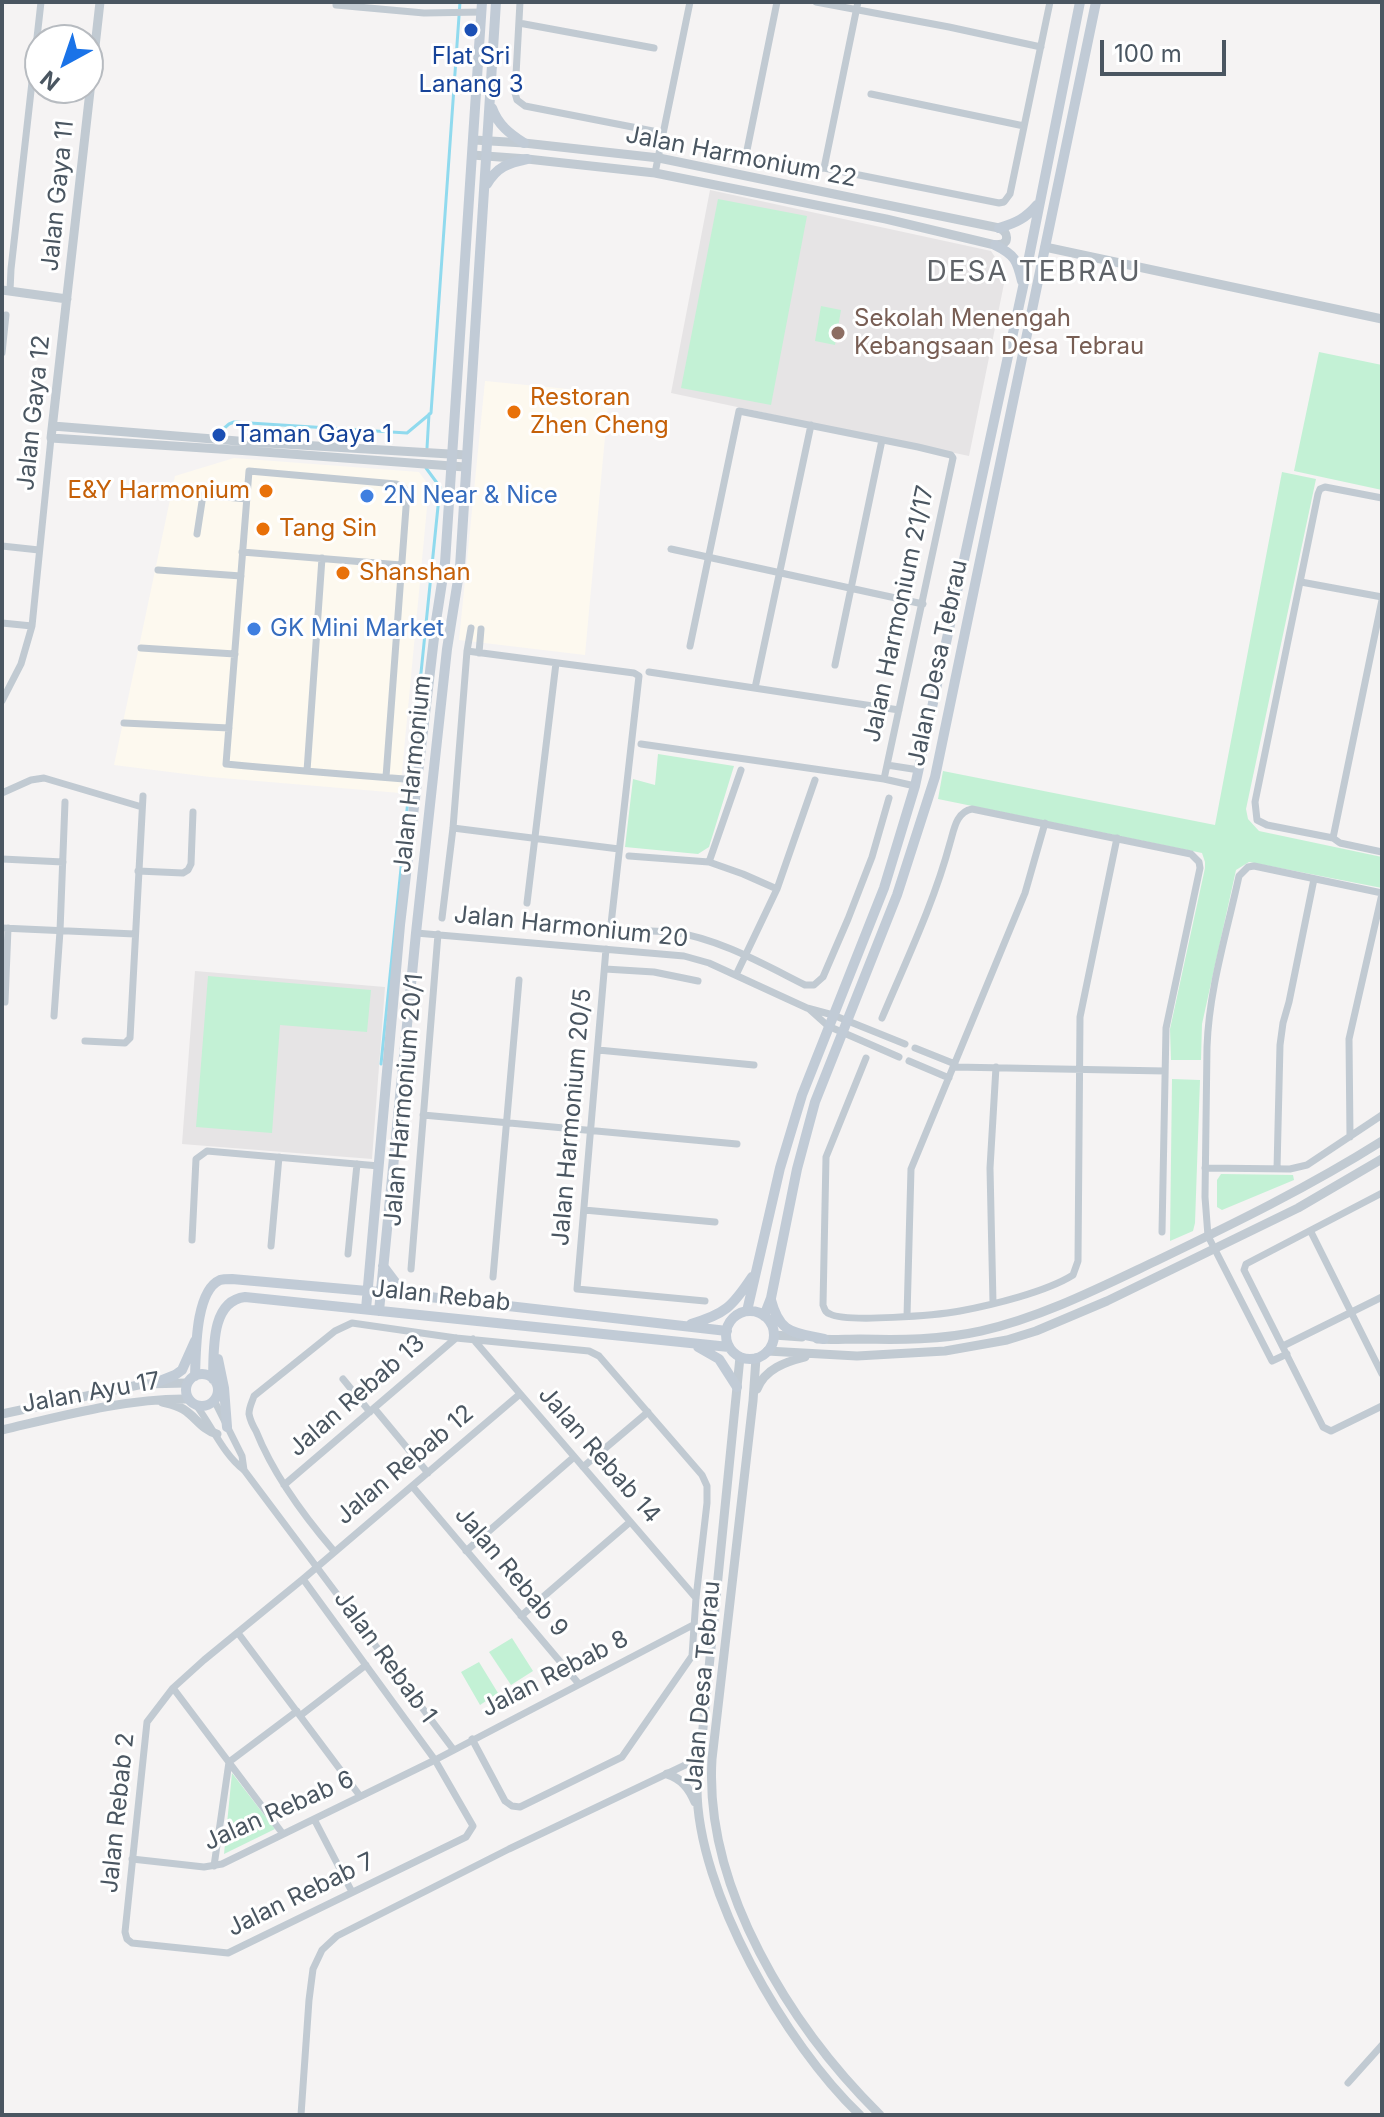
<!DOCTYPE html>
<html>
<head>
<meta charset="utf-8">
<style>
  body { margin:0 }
  #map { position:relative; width:1384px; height:2117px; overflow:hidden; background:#f5f3f3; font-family:Inter,sans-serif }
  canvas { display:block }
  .frame { position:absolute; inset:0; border:4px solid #4a5661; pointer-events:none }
  .north { position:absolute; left:24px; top:24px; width:80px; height:80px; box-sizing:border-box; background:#fff; border:2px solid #b7bbc0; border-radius:50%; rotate:220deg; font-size:22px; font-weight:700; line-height:32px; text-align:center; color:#4a5661 }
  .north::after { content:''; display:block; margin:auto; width:28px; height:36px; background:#1a73e8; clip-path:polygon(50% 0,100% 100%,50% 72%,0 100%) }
  .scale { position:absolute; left:1100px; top:40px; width:126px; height:36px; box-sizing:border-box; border:4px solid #4a5661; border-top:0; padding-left:10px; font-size:24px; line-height:28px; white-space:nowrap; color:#4a5661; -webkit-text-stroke:6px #fff; paint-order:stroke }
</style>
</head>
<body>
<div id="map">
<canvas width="1384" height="2117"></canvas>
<div class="frame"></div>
<div class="north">N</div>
<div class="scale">100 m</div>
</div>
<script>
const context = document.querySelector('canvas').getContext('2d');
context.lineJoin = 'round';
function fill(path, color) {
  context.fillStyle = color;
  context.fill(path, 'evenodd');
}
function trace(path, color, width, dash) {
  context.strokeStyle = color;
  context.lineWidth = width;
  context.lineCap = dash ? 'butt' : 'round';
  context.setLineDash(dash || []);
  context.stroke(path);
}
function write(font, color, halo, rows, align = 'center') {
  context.font = font + ' Inter,sans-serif';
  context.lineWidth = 6;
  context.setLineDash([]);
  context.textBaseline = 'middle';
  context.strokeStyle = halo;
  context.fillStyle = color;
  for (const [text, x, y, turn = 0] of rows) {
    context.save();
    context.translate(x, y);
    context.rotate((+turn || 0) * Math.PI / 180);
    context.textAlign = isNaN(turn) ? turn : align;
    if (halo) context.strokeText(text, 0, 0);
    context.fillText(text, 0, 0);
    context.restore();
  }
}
fill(new Path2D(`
  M 485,381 L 609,393 L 585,655 L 459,640 Z
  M 234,458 L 419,472 L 429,486 L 400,793 L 210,777 L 114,765 L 175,476 Z`), '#fdf9ef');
fill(new Path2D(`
  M 710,190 L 991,251 L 1006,274 L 969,456 L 671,393 Z
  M 195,971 L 385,987 L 372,1159 L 182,1144 Z`), '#e6e4e5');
fill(new Path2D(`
  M 718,199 L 807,216 L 771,405 L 681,388 Z
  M 821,306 L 841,310 L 835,345 L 815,341 Z
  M 1319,352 L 1382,365 L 1382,490 L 1294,471 Z
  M 1282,472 L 1316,479 L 1246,809 L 1248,819 L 1259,831 L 1382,857 L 1382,888 L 1249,862 L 1236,870 L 1202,1024 L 1201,1060 L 1171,1060 L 1170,1029 L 1205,868 L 1205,862 L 1202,853 L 938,799 L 943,771 L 1215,825 Z
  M 658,754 L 734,766 L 709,847 L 698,854 L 625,847 L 633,779 L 655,785 Z
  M 208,976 L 371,990 L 367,1032 L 280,1025 L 272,1133 L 196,1127 Z
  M 1172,1079 L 1200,1080 L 1195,1223 L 1193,1231 L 1170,1241 Z
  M 1221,1174 L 1293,1175 L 1294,1180 L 1222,1210 L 1217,1207 L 1217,1180 Z
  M 512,1638 L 533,1671 L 511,1685 L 489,1652 Z
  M 479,1662 L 498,1693 L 480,1705 L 461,1672 Z
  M 232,1773 L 275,1829 L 224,1854 Z`), '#c3f1d5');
trace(new Path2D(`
  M 221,431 L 229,424 L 234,422 L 407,433 L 431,413 L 460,2
  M 427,448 L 429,414
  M 381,1064 L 440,487 L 426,468`), '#90daee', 3);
trace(new Path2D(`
  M 336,2 L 336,5 L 424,13 L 482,12
  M 520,2 L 515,93 L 517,100 L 525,106 L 663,133
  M 816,2 L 949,27 L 1041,47
  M 519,23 L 654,48
  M 871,94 L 1024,126
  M 704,147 L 814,169 L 824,168 L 999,203 L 1004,202 L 1010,194 L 1050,2
  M 746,155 L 777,2
  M 824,168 L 858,2
  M 655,173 L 690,2
  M 10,291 L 11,269 L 41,2
  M 2,353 L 6,315
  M 1382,498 L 1325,487 L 1320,489 L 1318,494 L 1255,802 L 1257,820 L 1267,825 L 1333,838 L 1340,843 L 1382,852
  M 197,534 L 203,495 L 247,499
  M 2,546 L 39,550
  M 671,549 L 923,604
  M 242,552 L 401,565
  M 158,570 L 241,576
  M 1301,582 L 1382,597
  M 2,623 L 32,626
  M 690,646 L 739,411 L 918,447 L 951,455 L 953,458 L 884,779
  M 141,648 L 235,654
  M 467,651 L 471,628
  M 479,653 L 481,629
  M 835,665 L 882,440
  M 649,672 L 899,710
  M 755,688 L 811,425
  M 2,701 L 21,664 L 32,626 L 51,438
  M 124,723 L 229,728
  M 641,744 L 884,779 L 915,786
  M 887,765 L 919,770
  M 307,771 L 322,558
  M 386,777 L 407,494 L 404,488 L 396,484 L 249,471 L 226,764 C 290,770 353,775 417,780
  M 2,793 L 31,780 L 44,778 L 142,807
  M 453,828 L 619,849
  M 1333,838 L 1382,600
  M 629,856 L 709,862 L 743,874 L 777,889
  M 2,859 L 63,862
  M 709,862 L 741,770
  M 138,871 L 183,873 L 188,870 L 191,864 L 193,812
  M 527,903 L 556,663
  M 442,918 L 453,828 L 467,651 L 634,673 L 639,676 L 610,933
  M 2,928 L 135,934
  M 629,930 C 643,931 658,931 672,932 C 718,938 765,965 805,985 L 814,985 L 823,977 L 848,919 L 872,857 L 889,798
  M 416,933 L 684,956 L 709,963 L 807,1008 L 833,1015 L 905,1044
  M 606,949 L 577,1289 L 705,1301
  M 605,969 L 654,972 L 698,981
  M 736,975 L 777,889 L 815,780
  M 5,1002 L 8,928
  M 809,1009 L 828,1026 L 899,1057
  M 54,1016 L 60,931 L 65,802
  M 882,1018 C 906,961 934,903 950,843 C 954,830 956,812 972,809 L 1191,854 L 1199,862 L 1200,868 L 1166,1028 L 1162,1232
  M 85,1041 L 125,1043 L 130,1038 L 143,796
  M 915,1048 L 955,1064
  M 598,1050 L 754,1065
  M 866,1058 L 826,1157 L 823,1305 C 825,1310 825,1312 830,1314 C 847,1323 938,1315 960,1311 C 992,1305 1046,1292 1073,1275 L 1078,1261 L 1080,1017 L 1117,838
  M 909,1061 L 949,1078
  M 954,1067 L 1165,1071
  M 423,1115 L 737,1144
  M 1350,1137 L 1349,1039 L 1382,894
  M 1205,1168 L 1290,1169 L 1307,1165 L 1382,1115
  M 1277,1169 L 1280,1045 L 1283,1023 L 1289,1002 L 1314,879
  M 1382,1193 L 1246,1264 L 1244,1270 L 1323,1427 L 1331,1431 L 1382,1406
  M 584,1210 L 715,1222
  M 1311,1232 L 1382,1374
  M 192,1240 L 196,1159 L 207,1151 L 379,1166
  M 271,1246 L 279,1157
  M 348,1254 L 357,1164
  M 411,1269 L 438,934
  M 493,1277 L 519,980
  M 993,1303 L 990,1168 L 996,1067
  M 907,1316 L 911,1169 L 1025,893 L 1045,823
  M 473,1339 L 696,1598
  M 1283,1346 L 1382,1297
  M 1287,1354 L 1272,1361 L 1208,1236 L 1205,1197 L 1207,1047 C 1209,989 1227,932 1239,876 L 1248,867 L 1254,866 L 1382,893
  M 343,1379 L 370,1412
  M 214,1400 L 242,1456 L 244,1470
  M 196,1405 C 212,1426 223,1454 244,1470 L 453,1749
  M 374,1408 L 428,1473
  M 583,1467 L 648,1412
  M 284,1485 L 456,1338
  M 412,1486 L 579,1684
  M 334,1551 C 303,1515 274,1476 256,1431 C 253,1426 250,1419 249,1414 C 249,1407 252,1402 254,1396 L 335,1331 L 352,1323 L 456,1338 L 589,1351 L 599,1356 L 702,1475 L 707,1486 L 707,1503 L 696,1598 L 692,1656 L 622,1757 L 520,1807 L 512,1806 L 505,1801 L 472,1739
  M 466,1551 L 574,1457
  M 303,1579 L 435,1760 L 473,1826 L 466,1837 L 228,1953 L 132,1943 L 127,1939 L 125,1932 L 147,1722 L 173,1688 L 204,1660 L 303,1579 L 520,1394
  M 521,1616 L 630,1522
  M 238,1633 L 360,1796
  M 173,1688 L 283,1834
  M 301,1715 L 366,1665
  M 314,1819 L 352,1892
  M 132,1859 L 204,1867 L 222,1864 L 435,1760 L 693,1625
  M 214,1866 L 229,1762 L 297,1711
  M 1348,2083 L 1382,2045
  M 301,2115 L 309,2000 L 313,1969 L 322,1950 L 337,1936 L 509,1849 L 702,1757`), '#c1cad2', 7);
trace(new Path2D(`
  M 100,2 L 51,438 L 250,451 L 465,467
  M 472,155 L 527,159 L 655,173 L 886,219 L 995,245 L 1003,244 L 1006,241 C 1008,234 1005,231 999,228 L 659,158 L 524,143 L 474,140
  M 1045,247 L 1382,319
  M 2,290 L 67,299
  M 53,426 L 250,442 L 466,455
  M 774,1335 L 802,1337
  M 817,1339 C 831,1340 845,1339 860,1339 C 900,1340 941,1340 981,1331 C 1042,1317 1099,1288 1156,1261 C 1233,1224 1309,1187 1382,1141
  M 767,1351 L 857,1356 L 945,1351 L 1007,1340 L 1036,1331 L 1107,1301 L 1298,1208 L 1382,1159
  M 740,1357 L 697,1788 C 697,1891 786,2045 860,2115
  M 756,1358 L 753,1401 L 712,1759 C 704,1888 791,2027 880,2115
  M 757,1389 C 765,1369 785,1362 805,1357
  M 162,1402 C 170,1404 176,1405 183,1409 C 195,1416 202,1430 217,1434
  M 2,1414 L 143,1384 L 187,1383
  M 2,1430 C 62,1416 127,1398 188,1399
  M 667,1774 C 682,1779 689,1788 695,1802`), '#c1cad2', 9);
trace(new Path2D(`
  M 492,108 C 498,125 510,134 524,143
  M 487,184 C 497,167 508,163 527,159
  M 999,228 C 1016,223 1026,218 1037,205
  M 995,245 C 1015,255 1017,260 1022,281
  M 383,1266 L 401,1290 L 408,1293
  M 771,1300 C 780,1334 793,1332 824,1339
  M 366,1309 L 400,925 L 436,621 L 445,563 L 482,2
  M 379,1311 L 416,933 L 447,649 L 460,567 L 496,2
  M 747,1311 L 780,1168 L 802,1095 L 884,888 L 915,786 L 1023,287 L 1080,2
  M726 1335a24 24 0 1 1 48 0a24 24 0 1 1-48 0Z
  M 764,1316 L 771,1298 L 797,1169 L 815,1102 L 897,895 L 935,777 L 1096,2
  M 691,1324 C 725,1314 732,1307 752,1277
  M 698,1347 L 719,1359 L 737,1387
  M 218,1359 L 224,1388 L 227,1427
  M186 1390a16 16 0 1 1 32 0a16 16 0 1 1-32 0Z
  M 195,1376 C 196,1352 195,1291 220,1280 C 223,1279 229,1279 232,1279 L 412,1295 L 727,1331
  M 213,1379 C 214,1352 210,1301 245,1297 L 729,1347
  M 155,1383 L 175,1375 L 182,1370 L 195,1341`), '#c1cbd6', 10);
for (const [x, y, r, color] of [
  [471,30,8,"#1a4fb4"],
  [838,333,8,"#8d6e63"],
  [514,412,8,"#e8710a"],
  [219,435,8,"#1a4fb4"],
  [266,491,8,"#e8710a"],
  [367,496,8,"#3f7fe0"],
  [263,529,8,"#e8710a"],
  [343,573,8,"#e8710a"],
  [254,629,8,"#3f7fe0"]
]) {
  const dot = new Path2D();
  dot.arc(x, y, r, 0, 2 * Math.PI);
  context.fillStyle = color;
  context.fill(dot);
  trace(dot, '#fff', 3);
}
write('24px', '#164399', '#fff', [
  ["Flat Sri",471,57],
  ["Lanang 3",471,85],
  ["Taman Gaya 1",235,435,"left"]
]);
write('24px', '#4a5661', '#fff', [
  ["Jalan Harmonium 22",741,157,11],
  ["Jalan Gaya 11",58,196,-84],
  ["Jalan Gaya 12",34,413,-84],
  ["Jalan Harmonium 21/17",899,614,-78],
  ["Jalan Desa Tebrau",938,663,-78],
  ["Jalan Harmonium",413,774,-84],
  ["Jalan Harmonium 20",571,927,6],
  ["Jalan Harmonium 20/1",404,1100,-85],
  ["Jalan Harmonium 20/5",572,1117,-85],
  ["Jalan Rebab",441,1296,6],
  ["Jalan Ayu 17",91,1393,-10],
  ["Jalan Rebab 13",357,1396,-41],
  ["Jalan Rebab 14",599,1455,49],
  ["Jalan Rebab 12",405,1465,-40],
  ["Jalan Rebab 9",511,1572,50],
  ["Jalan Rebab 1",385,1657,54],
  ["Jalan Rebab 8",555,1674,-27],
  ["Jalan Desa Tebrau",703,1686,-85],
  ["Jalan Rebab 6",279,1811,-24],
  ["Jalan Rebab 2",118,1813,-84],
  ["Jalan Rebab 7",301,1895,-26]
]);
write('24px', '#785e54', '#fff', [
  ["Sekolah Menengah",854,319],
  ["Kebangsaan Desa Tebrau",854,347]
], 'left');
write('24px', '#c56008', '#fff', [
  ["Restoran",530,398],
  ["Zhen Cheng",530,426],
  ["E&Y Harmonium",250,491,"right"],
  ["Tang Sin",279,529],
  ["Shanshan",359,573]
], 'left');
write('24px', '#366cbe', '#fff', [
  ["2N Near & Nice",383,496],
  ["GK Mini Market",270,629]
], 'left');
context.letterSpacing = '2px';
write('28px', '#5f6368', '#fff', [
  ["DESA TEBRAU",1034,273]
]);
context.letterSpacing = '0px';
</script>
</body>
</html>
